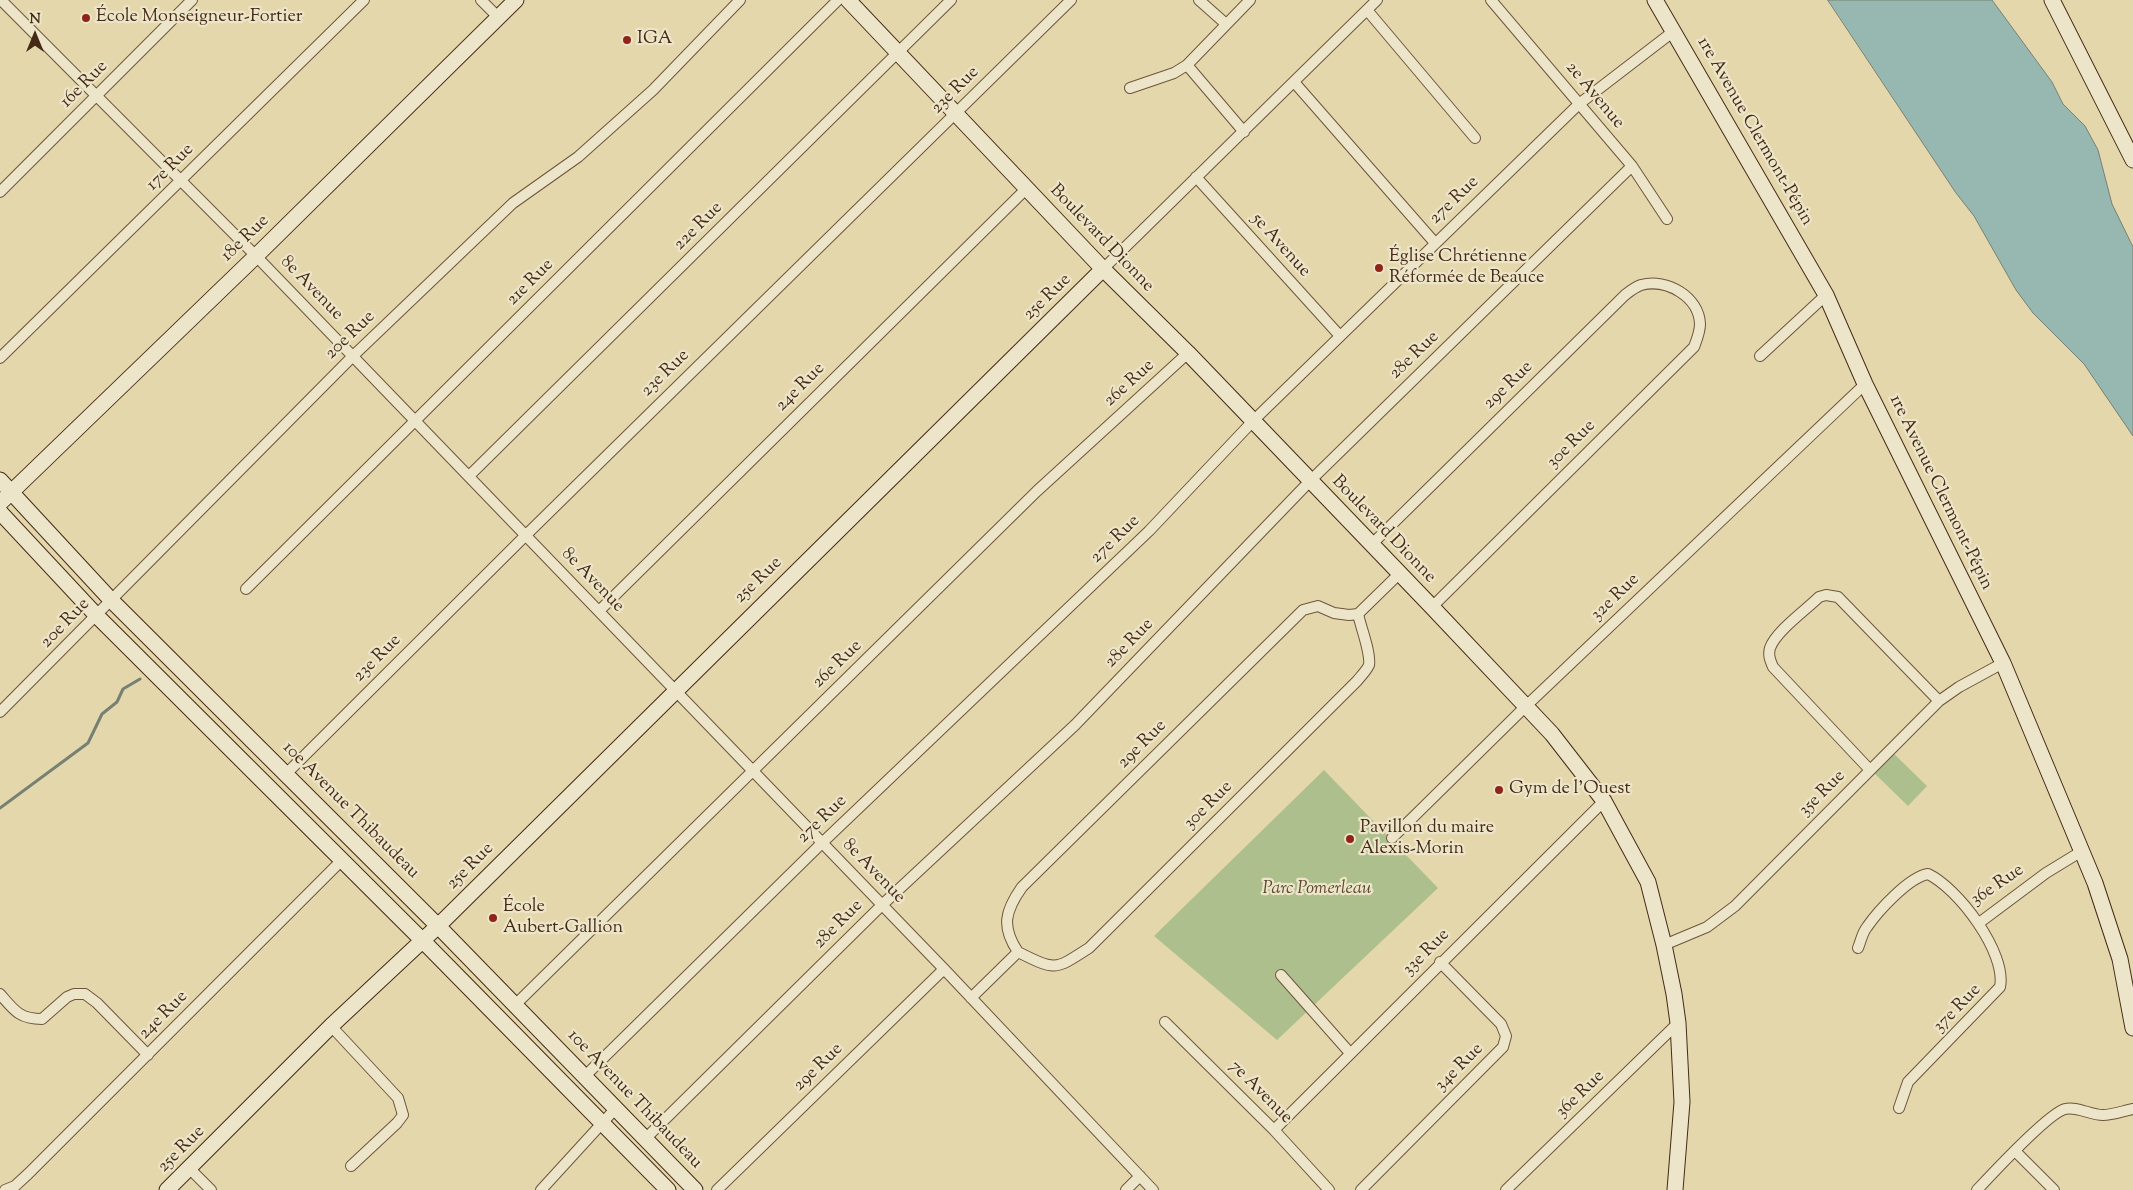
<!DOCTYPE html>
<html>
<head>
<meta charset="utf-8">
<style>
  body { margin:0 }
  #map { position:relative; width:2133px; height:1190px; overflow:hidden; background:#e4d7ac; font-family:"Sorts Mill Goudy",serif }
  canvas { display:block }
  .north { position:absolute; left:10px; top:10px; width:50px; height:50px; -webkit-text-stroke:4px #ede5c9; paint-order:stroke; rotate:0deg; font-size:14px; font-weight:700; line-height:20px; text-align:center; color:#452b16 }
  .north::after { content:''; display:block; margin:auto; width:18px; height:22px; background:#452b16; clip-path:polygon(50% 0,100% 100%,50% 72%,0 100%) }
</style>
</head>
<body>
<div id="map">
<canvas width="2133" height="1190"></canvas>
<div class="north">N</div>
</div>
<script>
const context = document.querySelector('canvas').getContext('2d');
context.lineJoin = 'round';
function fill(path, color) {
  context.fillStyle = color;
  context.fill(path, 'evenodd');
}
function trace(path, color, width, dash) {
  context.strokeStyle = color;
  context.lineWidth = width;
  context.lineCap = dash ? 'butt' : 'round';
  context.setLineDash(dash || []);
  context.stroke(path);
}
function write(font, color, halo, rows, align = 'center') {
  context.font = font + ' "Sorts Mill Goudy",serif';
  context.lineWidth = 4.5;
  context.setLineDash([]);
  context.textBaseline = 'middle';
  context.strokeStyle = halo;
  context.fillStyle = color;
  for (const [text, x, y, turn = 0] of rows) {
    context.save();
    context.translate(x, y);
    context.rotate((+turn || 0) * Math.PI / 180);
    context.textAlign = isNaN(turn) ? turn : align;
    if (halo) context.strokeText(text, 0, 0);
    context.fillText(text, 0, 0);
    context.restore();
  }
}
fill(new Path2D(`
  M 1890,750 L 1927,786 L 1908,806 L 1871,770 Z
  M 1324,770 L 1438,888 L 1277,1040 L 1154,936 Z`), '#aebf8e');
const water = new Path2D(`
  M 1828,0 L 1992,0 L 2052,82 L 2063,104 L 2085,126 L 2098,150 L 2112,204 L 2133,247 L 2133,436 L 2084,364 L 2033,313 L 2016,290 L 1974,216 L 1956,193 Z`);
fill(water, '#97b8b1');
trace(water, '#768073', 1);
trace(new Path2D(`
  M 0,808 L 88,743 L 102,714 L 117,702 L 123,689 L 140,679`), '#768073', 3);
const street = new Path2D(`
  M 1,0 L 256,256 L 944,969 L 1153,1190
  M 481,0 L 499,18
  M 1199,0 L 1226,24
  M 1491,0 L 1632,166 L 1667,219
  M 1367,10 L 1475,138
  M 1187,65 L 1244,132
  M 1294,82 L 1435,243
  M 1130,88 L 1174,73 L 1187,65 L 1250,0
  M 1196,177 L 1340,336
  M 0,192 L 192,0
  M 1103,269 L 1377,0
  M 1760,356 L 1826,295
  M 0,358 L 364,0
  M 469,476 L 951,0
  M 1371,545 L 1625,295 C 1630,291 1635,287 1641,285 C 1667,278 1699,297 1700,324 C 1700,332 1697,339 1694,347 L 1432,607
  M 246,589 L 838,0
  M 599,611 L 1026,189
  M 0,712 L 353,356 L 513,203 L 578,157 L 653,90 L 740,0
  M 1870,770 L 1773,667 C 1770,660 1768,655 1770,648 C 1776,631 1806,610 1819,597 L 1826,595 L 1838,597 L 1939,701
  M 287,773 L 526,535 L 1071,0
  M 1392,838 L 1525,707 L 1865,384
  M 1979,923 L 2046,873 L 2082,851
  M 1664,945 L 1707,927 L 1735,906 L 1939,701 L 1959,687 L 2003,663
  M 1858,948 C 1861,941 1862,933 1867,927 C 1878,911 1909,877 1928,874 C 1958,888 2007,953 2000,987 L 1908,1082 L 1899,1108
  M 1018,952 C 1056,971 1055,970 1089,948 L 1357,681 C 1361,676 1367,670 1369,665 C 1371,653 1361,628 1358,614
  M 1281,975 L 1350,1053
  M 0,994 C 14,1010 19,1019 42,1019 L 67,997 L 74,994 L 85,994 L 97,1003 L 148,1055
  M 971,998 L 1018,952 C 1001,927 1005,911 1022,887 L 1303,610 L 1318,606 L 1334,613 L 1349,615 L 1358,614 L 1399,574
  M 515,1005 L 1037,491 L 1188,353
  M 1165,1022 L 1274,1130 L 1329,1190
  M 331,1026 L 398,1098 L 403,1115 L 397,1123 L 351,1166
  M 584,1077 L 822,843 L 1149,531 L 1254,420 L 1579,104 L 1674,31
  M 1274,1130 L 1604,801
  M 645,1139 L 882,905 L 1075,725 L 1310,481 L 1632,166
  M 2015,1151 L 2054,1190
  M 190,1169 L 211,1190
  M 5,1190 L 15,1186 L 28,1174 L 342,860
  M 541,1190 L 616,1108
  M 717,1190 L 944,969
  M 1126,1190 L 1140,1176
  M 1361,1190 L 1503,1047 L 1506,1036 L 1501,1024 L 1440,962
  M 1506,1190 L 1678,1023
  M 1977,1190 C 1991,1175 2049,1113 2065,1109 C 2077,1106 2090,1115 2103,1115 C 2112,1115 2123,1111 2133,1109`);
const secondary = new Path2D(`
  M 848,0 L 1103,269 L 1188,353 L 1432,607 L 1552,734 L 1604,801 L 1648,882 L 1664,945 L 1674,994 L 1678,1023 L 1682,1102 L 1675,1190
  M 1655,0 L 1826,295 L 1865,384 L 2003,663 L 2095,883 L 2120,959 L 2133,1028
  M 2052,0 L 2133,160
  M 0,480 L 111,600 L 438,926 L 695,1190
  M 0,503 L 256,256 L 516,0
  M 0,512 L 97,616 L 422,940 L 668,1190
  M 167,1190 L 331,1026 L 438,926 L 1103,269`);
trace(street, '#6d563c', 12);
trace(secondary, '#452b16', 17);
trace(street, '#ede5c9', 10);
trace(secondary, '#ede5c9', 15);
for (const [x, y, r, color] of [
  [86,18,5,"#8f2418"],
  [627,40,5,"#8f2418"],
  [1379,268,5,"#8f2418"],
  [1499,790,5,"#8f2418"],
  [1350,839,5,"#8f2418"],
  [493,918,5,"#8f2418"]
]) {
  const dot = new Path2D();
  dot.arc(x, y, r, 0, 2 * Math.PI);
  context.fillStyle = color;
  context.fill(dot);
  trace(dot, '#ede5c9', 2);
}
write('18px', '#452b16', '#ede5c9', [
  ["École Monseigneur-Fortier",96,18],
  ["IGA",637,40],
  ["Église Chrétienne",1389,258],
  ["Réformée de Beauce",1389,279],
  ["Gym de l'Ouest",1509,790],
  ["Pavillon du maire",1360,829],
  ["Alexis-Morin",1360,850],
  ["École",503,908],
  ["Aubert-Gallion",503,929]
], 'left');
write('18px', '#452b16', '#ede5c9', [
  ["16e Rue",85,85,-45],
  ["23e Rue",956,91,-45],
  ["2e Avenue",1594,96,50],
  ["1re Avenue Clermont-Pépin",1754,132,60],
  ["17e Rue",171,168,-45],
  ["27e Rue",1455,201,-44],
  ["22e Rue",699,227,-45],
  ["18e Rue",246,239,-44],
  ["Boulevard Dionne",1101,239,46],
  ["5e Avenue",1280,246,48],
  ["21e Rue",531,283,-45],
  ["8e Avenue",311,289,46],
  ["25e Rue",1048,298,-44],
  ["20e Rue",351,336,-44],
  ["28e Rue",1415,356,-44],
  ["23e Rue",666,374,-44],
  ["26e Rue",1130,384,-42],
  ["29e Rue",1509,386,-44],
  ["24e Rue",801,388,-45],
  ["30e Rue",1572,445,-45],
  ["1re Avenue Clermont-Pépin",1940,493,64],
  ["Boulevard Dionne",1383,530,46],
  ["27e Rue",1116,540,-44],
  ["8e Avenue",592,581,46],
  ["25e Rue",759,581,-44],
  ["32e Rue",1616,598,-44],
  ["20e Rue",66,624,-46],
  ["28e Rue",1130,644,-46],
  ["23e Rue",378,659,-45],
  ["26e Rue",838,665,-44],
  ["29e Rue",1143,745,-45],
  ["35e Rue",1823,794,-45],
  ["30e Rue",1209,806,-45],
  ["10e Avenue Thibaudeau",350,811,45],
  ["27e Rue",823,820,-44],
  ["25e Rue",471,867,-45],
  ["8e Avenue",873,872,46],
  ["36e Rue",1998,886,-34],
  ["28e Rue",839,925,-45],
  ["33e Rue",1427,953,-45],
  ["37e Rue",1958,1009,-46],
  ["24e Rue",164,1016,-45],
  ["29e Rue",819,1068,-44],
  ["34e Rue",1460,1068,-45],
  ["7e Avenue",1260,1093,45],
  ["36e Rue",1581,1095,-44],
  ["10e Avenue Thibaudeau",634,1100,46],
  ["25e Rue",182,1150,-45]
]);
write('italic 18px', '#5a492e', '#ede5c9', [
  ["Parc Pomerleau",1317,890]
]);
</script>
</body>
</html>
